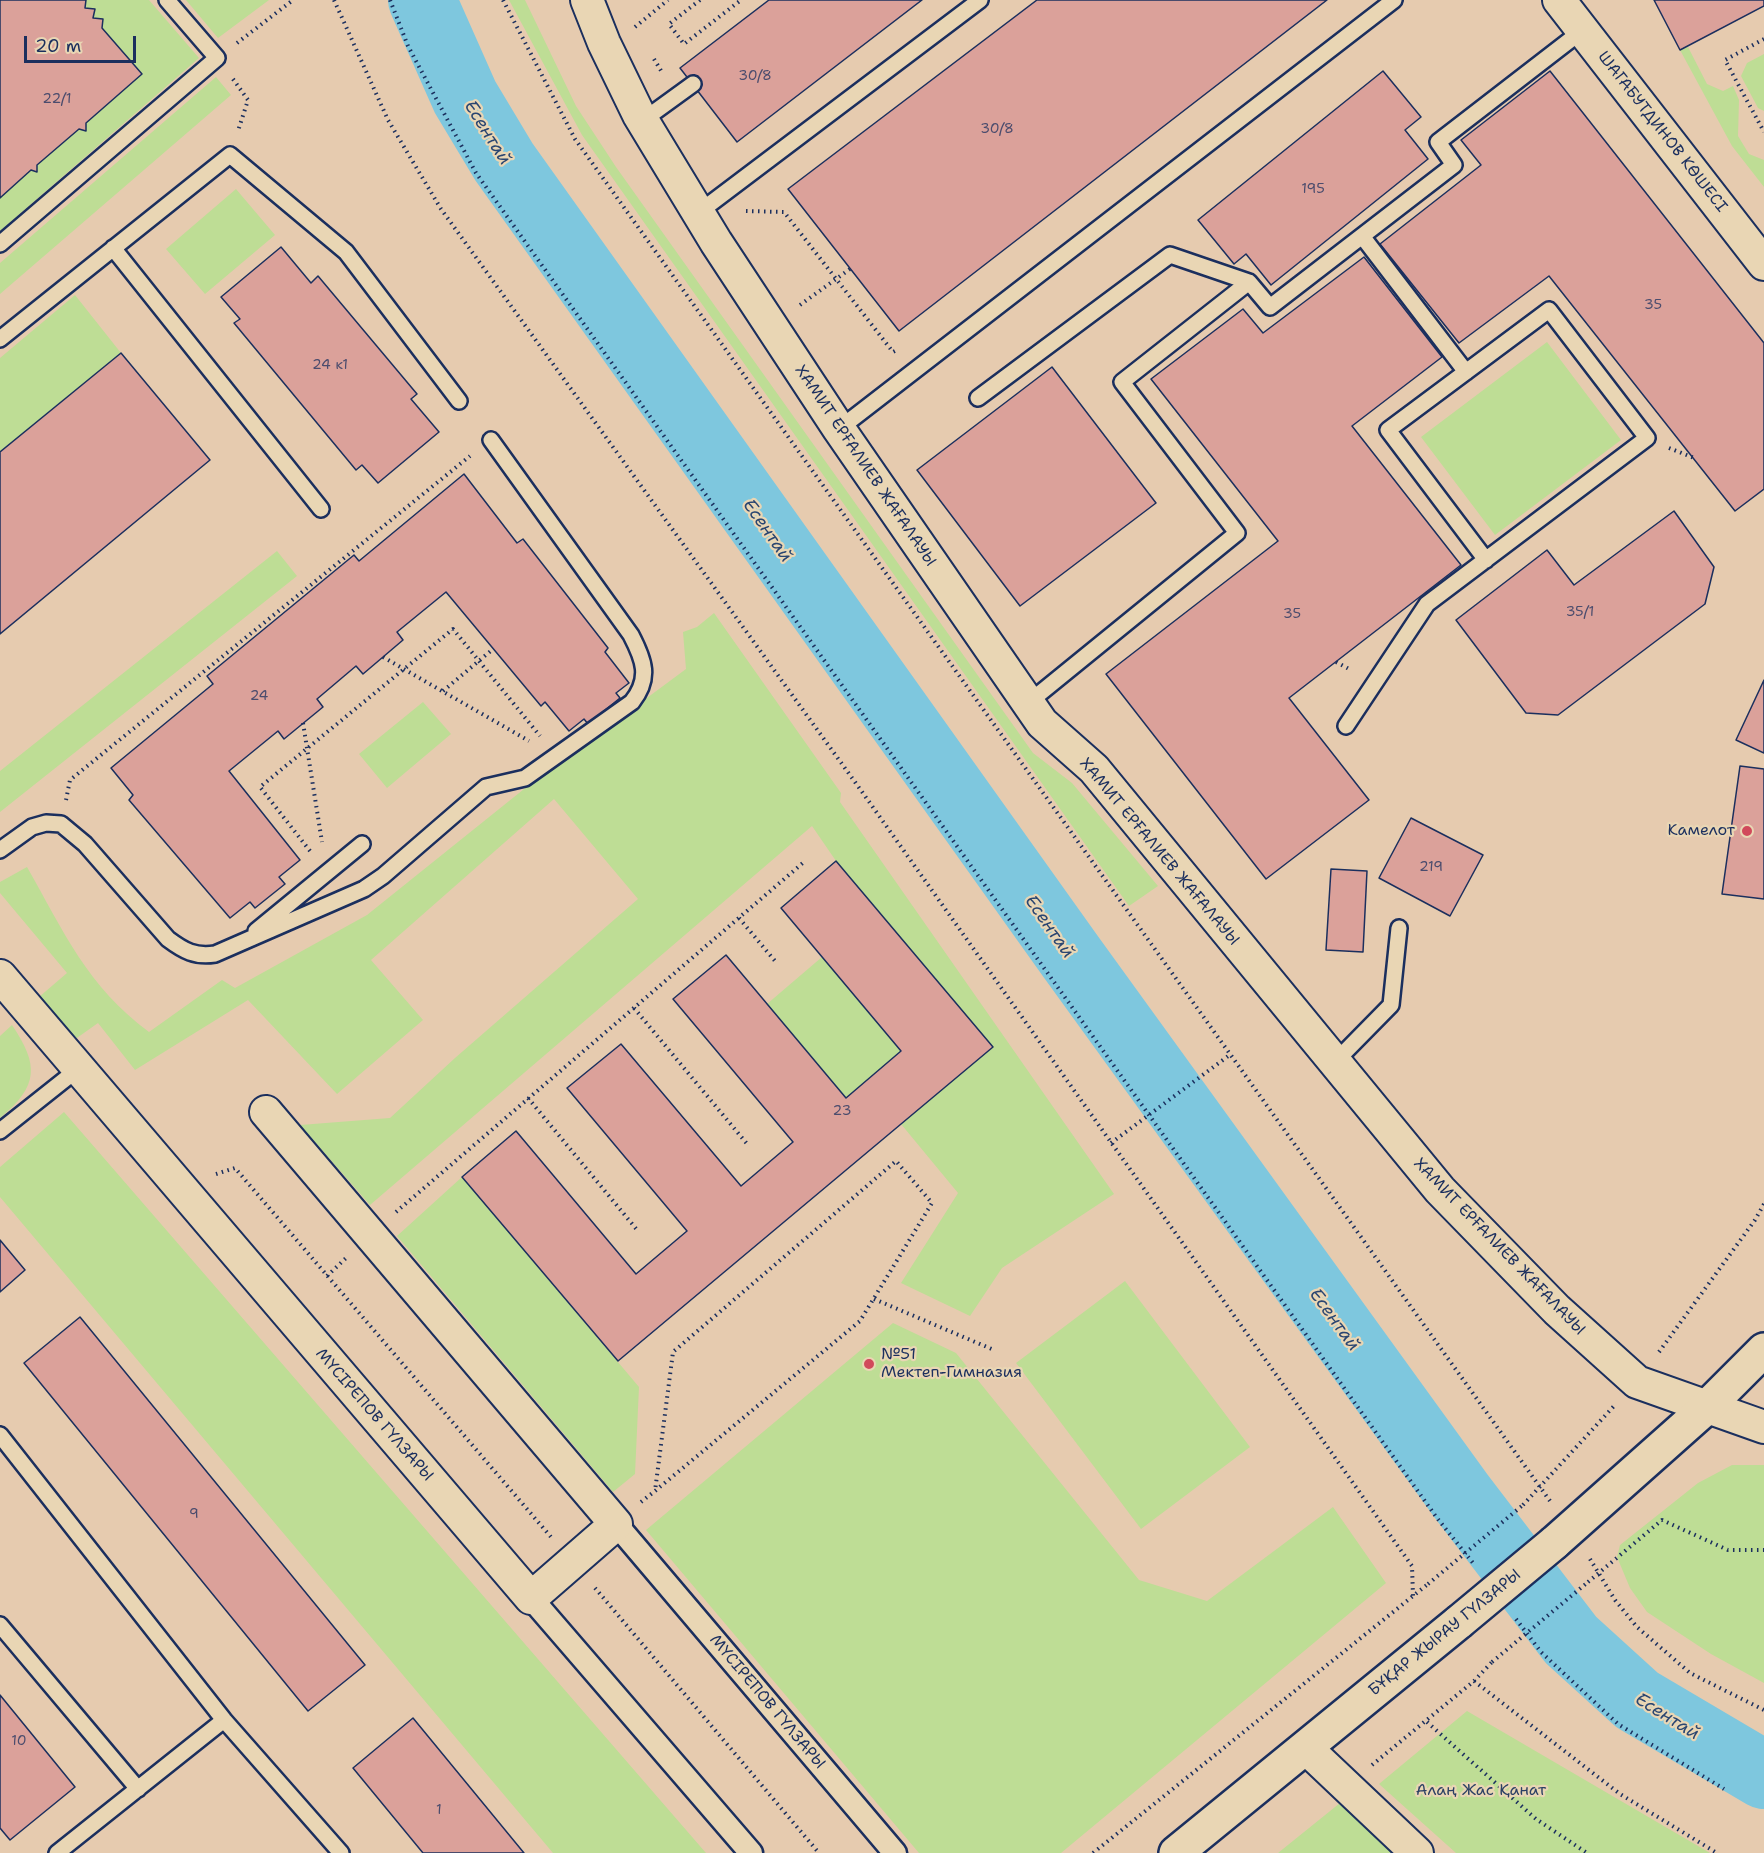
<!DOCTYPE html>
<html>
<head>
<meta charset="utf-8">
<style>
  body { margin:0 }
  #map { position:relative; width:1764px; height:1853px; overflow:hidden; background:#e6cbaf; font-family:"Shantell Sans",sans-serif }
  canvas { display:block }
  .scale { position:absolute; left:24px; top:36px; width:112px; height:27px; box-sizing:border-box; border:3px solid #1b2f5e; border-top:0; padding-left:8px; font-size:18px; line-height:21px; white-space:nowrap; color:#1b2f5e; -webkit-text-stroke:4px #e9d6b4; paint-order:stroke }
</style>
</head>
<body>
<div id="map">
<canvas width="1764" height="1853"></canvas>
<div class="scale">20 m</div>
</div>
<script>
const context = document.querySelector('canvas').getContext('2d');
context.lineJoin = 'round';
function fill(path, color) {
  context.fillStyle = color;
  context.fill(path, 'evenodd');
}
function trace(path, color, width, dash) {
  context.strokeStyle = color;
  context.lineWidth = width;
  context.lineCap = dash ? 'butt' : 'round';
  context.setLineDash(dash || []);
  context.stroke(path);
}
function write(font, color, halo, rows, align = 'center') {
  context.font = font + ' "Shantell Sans",sans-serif';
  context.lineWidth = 4.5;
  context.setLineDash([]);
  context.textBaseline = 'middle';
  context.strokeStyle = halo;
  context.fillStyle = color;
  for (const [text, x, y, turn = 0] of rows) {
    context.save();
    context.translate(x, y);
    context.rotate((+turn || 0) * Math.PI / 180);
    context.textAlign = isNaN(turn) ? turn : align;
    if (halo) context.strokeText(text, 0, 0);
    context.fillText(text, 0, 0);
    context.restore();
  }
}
fill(new Path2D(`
  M 86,0 L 149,0 L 199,58 L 0,231 L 0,198 L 31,170 L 37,171 L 37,165 L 79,129 L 86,130 L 86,123 L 141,74 L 102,28 L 103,19 L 93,18 L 94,9 L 85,8 Z
  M 186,0 L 269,0 L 218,38 Z
  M 509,0 L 525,0 L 576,106 L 616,167 L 1033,753 L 1072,783 L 1158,886 L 1129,906 L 582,135 Z
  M 1688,47 L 1707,84 L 1723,91 L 1733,86 L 1739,100 L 1738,136 L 1749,154 L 1764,160 L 1764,187 L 1732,146 L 1680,50 Z
  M 1764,54 L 1764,111 L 1758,108 L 1741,76 L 1747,63 Z
  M 216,77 L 231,95 L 0,294 L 0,263 Z
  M 236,189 L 275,235 L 205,294 L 166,249 Z
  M 75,295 L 121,353 L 0,452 L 0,358 Z
  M 1547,342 L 1621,440 L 1495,535 L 1421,437 Z
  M 277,551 L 297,576 L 0,812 L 0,771 Z
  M 714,613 L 841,793 L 840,802 L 1114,1194 L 1002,1268 L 970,1316 L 901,1283 L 958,1193 L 901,1124 L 992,1047 L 836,861 L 812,826 L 370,1205 L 300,1125 L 390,1118 L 455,1058 L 638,899 L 554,799 L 371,960 L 423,1020 L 337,1094 L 248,1000 L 135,1070 L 98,1023 L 74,1040 L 39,997 L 67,973 L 0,893 L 0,882 L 27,867 C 64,932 87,986 149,1032 L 222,980 L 235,988 L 367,915 L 524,789 L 686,669 L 683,632 L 697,627 Z
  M 423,702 L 451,734 L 387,788 L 359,754 Z
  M 822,957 L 901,1051 L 846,1098 L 767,1004 Z
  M 12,1025 C 39,1065 39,1086 0,1118 L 0,1036 Z
  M 64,1112 L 706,1853 L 553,1853 L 0,1197 L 0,1167 Z
  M 462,1177 L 639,1387 L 635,1474 L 613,1492 L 397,1236 Z
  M 1125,1281 L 1250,1447 L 1141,1529 L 1016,1363 Z
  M 893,1323 L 956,1353 L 1139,1580 L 1207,1601 L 1333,1507 L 1386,1583 L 1061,1853 L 919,1853 L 646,1530 Z
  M 1732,1465 L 1764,1465 L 1764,1683 L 1711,1654 L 1647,1612 L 1630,1588 L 1617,1557 L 1620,1545 L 1698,1483 Z
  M 1467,1711 L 1710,1853 L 1456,1853 L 1379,1784 Z
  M 1340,1803 L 1393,1853 L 1278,1853 Z`), '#bedd95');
trace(new Path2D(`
  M 422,0 L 465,97 L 504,162 L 1071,957 L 1461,1496 L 1571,1640 L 1637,1700 L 1764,1775`), '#7ec7de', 68);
const building = new Path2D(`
  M 0,0 L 86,0 L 85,8 L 95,9 L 93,18 L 103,19 L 102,28 L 142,74 L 86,123 L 86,131 L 79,129 L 37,165 L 37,172 L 31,170 L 0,198 Z
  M 769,0 L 922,0 L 737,142 L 680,68 Z
  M 1037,0 L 1327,0 L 899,331 L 788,189 Z
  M 1654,0 L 1764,0 L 1764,6 L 1680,50 Z
  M 1383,71 L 1421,117 L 1405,130 L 1428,159 L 1271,285 L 1246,254 L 1234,264 L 1198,220 Z
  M 1550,71 L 1764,343 L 1764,489 L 1735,511 L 1549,276 L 1459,343 L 1380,244 L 1481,165 L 1461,140 Z
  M 281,247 L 311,283 L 318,276 L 417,394 L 411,399 L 439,432 L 378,483 L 362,465 L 356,470 L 234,323 L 240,319 L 221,297 Z
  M 1364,257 L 1442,357 L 1352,426 L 1461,565 L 1289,698 L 1369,800 L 1266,879 L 1106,674 L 1278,541 L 1151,379 L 1243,309 L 1263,333 Z
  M 121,353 L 210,460 L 0,634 L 0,452 Z
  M 1052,367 L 1156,503 L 1020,606 L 917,470 Z
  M 464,474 L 517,543 L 523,539 L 608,648 L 605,652 L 629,683 L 616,693 L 620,698 L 588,724 L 584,719 L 569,731 L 545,702 L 541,706 L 446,592 L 397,632 L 403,640 L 363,674 L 356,666 L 317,699 L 323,707 L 284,739 L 278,731 L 229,771 L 300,860 L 279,877 L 285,884 L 255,908 L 250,902 L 230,918 L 129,800 L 133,795 L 111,768 L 213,684 L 207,676 L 354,555 L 359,561 Z
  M 1674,511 L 1714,567 L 1705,604 L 1558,715 L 1526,713 L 1456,620 L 1547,550 L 1574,585 Z
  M 1764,680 L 1764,753 L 1736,740 Z
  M 1740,766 L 1764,769 L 1764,899 L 1722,894 Z
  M 1411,818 L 1483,855 L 1450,916 L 1379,878 Z
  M 836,861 L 993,1047 L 618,1361 L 462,1177 L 516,1131 L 636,1274 L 687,1231 L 567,1088 L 621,1044 L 741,1186 L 793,1142 L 673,999 L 726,955 L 846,1098 L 901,1051 L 781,908 Z
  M 1331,869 L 1367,871 L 1363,952 L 1326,950 Z
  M 0,1240 L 25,1270 L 0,1292 Z
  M 80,1317 L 365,1665 L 308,1711 L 24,1363 Z
  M 0,1695 L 75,1787 L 10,1840 L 0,1828 Z
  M 413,1718 L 524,1853 L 423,1853 L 353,1768 Z`);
fill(building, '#dba19a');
trace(building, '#1b2f5e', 1.5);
const service = new Path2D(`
  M 642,121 L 693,84
  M 698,213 L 980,0
  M 1362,236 L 1466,372
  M 0,244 L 217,58 L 167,0
  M 113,248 L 321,509
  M 0,339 L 230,155 L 346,252 L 459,401
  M 978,398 L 1170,255 L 1249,282
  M 839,429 L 1394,0
  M 1028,703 L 1237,533 L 1122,382 L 1249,282 L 1270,307 L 1454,165 L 1438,142 L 1583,30
  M 1346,726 L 1427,604 L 1647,438 L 1549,310 L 1388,430 L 1486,560
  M 0,850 L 32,827 L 46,823 L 61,824 L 85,844 L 168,939 C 184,951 195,957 215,954 L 364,889 L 383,876 L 486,787 L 525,778 L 632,702 C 651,678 644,660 631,635 L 491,440
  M 256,931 L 362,844
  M 1334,1063 L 1391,1005 L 1399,928
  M 0,1131 L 78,1069
  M 0,1435 L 224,1720 L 341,1853
  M 0,1625 L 138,1789
  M 57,1853 L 224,1720`);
const pedestrian = new Path2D(`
  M 616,1524 L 895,1853
  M 531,1598 L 751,1853`);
const minor = new Path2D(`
  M 587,0 L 604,43 L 639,115 L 716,242 L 839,429 L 1042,723 L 1094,769 L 1440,1190 L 1557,1310 L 1637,1382 L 1764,1427
  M 1559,0 L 1764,264
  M 0,976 L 531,1598 L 616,1524 L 266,1112
  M 1306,1748 L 1417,1853`);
const tertiary = new Path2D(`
  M 1554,1543 L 1707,1407 L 1764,1350
  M 1176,1853 L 1459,1622`);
trace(service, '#1b2f5e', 20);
trace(pedestrian, '#1b2f5e', 27);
trace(minor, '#1b2f5e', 36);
trace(tertiary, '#1b2f5e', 38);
trace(new Path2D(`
  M 334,0 L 388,120 L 441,209 L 855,782 L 1412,1566 L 1413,1596
  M 390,0 L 408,46 L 476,173 L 1437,1518 L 1473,1563
  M 503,0 L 575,139 L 1550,1501
  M 700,0 L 669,24 L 684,44 L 741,0
  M 635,27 L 668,0
  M 1764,39 L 1725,60 L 1764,132
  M 237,43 L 293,0
  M 654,59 L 663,74
  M 233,79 L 248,100 L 238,131
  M 746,211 L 784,212 L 893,352 L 895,351
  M 800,305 L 850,269
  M 1669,448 L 1694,458
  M 383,657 L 529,741
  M 1336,662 L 1351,670
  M 443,691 L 493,649
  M 303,723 L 322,842
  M 66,800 L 70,780 L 470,456
  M 310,851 L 260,787 L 453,629 L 540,736
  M 739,918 L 775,961
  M 634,1008 L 748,1145
  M 528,1098 L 638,1231
  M 216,1174 L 235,1168 L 551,1537
  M 396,1212 L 804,862
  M 327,1276 L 346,1258
  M 874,1299 L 994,1350
  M 1659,1352 L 1755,1220 L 1764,1204
  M 641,1502 L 655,1491 L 860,1321 L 932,1203 L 896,1161 L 673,1352 L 655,1491
  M 1523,1505 L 1614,1406
  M 1590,1559 L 1615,1600 L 1637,1627 L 1690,1673 L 1764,1710
  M 1588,1582 L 1662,1520 L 1728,1550 L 1764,1550
  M 595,1588 L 819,1853
  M 1516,1619 L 1541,1652 L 1618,1724 L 1724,1789
  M 1474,1681 L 1620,1794 L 1717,1853
  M 1427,1722 L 1536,1819 L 1587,1853
  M 1372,1765 L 1474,1681 L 1492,1662
  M 1093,1853 L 1428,1584`), '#1b2f5e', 4, [1.5, 4.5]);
trace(service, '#e9d6b4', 15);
trace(pedestrian, '#e9d6b4', 22);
trace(minor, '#e9d6b4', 32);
trace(tertiary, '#e9d6b4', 33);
const tertiaryBridge = new Path2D(`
  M 1459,1622 L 1554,1543`);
trace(tertiaryBridge, '#1b2f5e', 38, []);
trace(new Path2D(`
  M 1111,1143 L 1231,1054
  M 1428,1584 L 1523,1505
  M 1492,1662 L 1588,1582`), '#1b2f5e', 4, [1.5, 4.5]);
trace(tertiaryBridge, '#e9d6b4', 33);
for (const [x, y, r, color] of [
  [1747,831,6,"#d1495b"],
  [869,1364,6,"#d1495b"]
]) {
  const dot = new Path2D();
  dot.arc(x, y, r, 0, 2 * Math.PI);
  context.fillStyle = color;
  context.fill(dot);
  trace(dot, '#e9d6b4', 2);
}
write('14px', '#4b4c6d', null, [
  ["30/8",755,76],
  ["22/1",57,99],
  ["30/8",997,129],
  ["195",1313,189],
  ["35",1653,305],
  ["24 к1",330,365],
  ["35/1",1580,612],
  ["35",1292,614],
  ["24",259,696],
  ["219",1431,867],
  ["23",842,1111],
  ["9",194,1514],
  ["10",19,1741],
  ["1",439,1810]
]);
write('16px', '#1b2f5e', '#e9d6b4', [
  ["ШАГАБУТДИНОВ КӨШЕСІ",1662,132,52],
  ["ХАМИТ ЕРҒАЛИЕВ ЖАҒАЛАУЫ",865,466,56],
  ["ХАМИТ ЕРҒАЛИЕВ ЖАҒАЛАУЫ",1159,852,50],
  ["ХАМИТ ЕРҒАЛИЕВ ЖАҒАЛАУЫ",1499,1247,46],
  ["МҮСІРЕПОВ ГҮЛЗАРЫ",374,1415,49],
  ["БҰҚАР ЖЫРАУ ГҮЛЗАРЫ",1445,1633,-39],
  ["МҮСІРЕПОВ ГҮЛЗАРЫ",767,1702,50]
]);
write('16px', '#1b2f5e', '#e9d6b4', [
  ["Камелот",1735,831],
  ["№51",881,1355,"left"],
  ["Мектеп-Гимназия",881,1373,"left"]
], 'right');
write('16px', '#2b4064', '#e9d6b4', [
  ["Алаң Жас Қанат",1481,1791]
]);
write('italic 18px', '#2a4671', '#e9d6b4', [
  ["Есентай",487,133,58],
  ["Есентай",767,531,55],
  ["Есентай",1049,927,55],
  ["Есентай",1334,1320,54],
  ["Есентай",1667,1717,32]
]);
</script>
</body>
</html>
